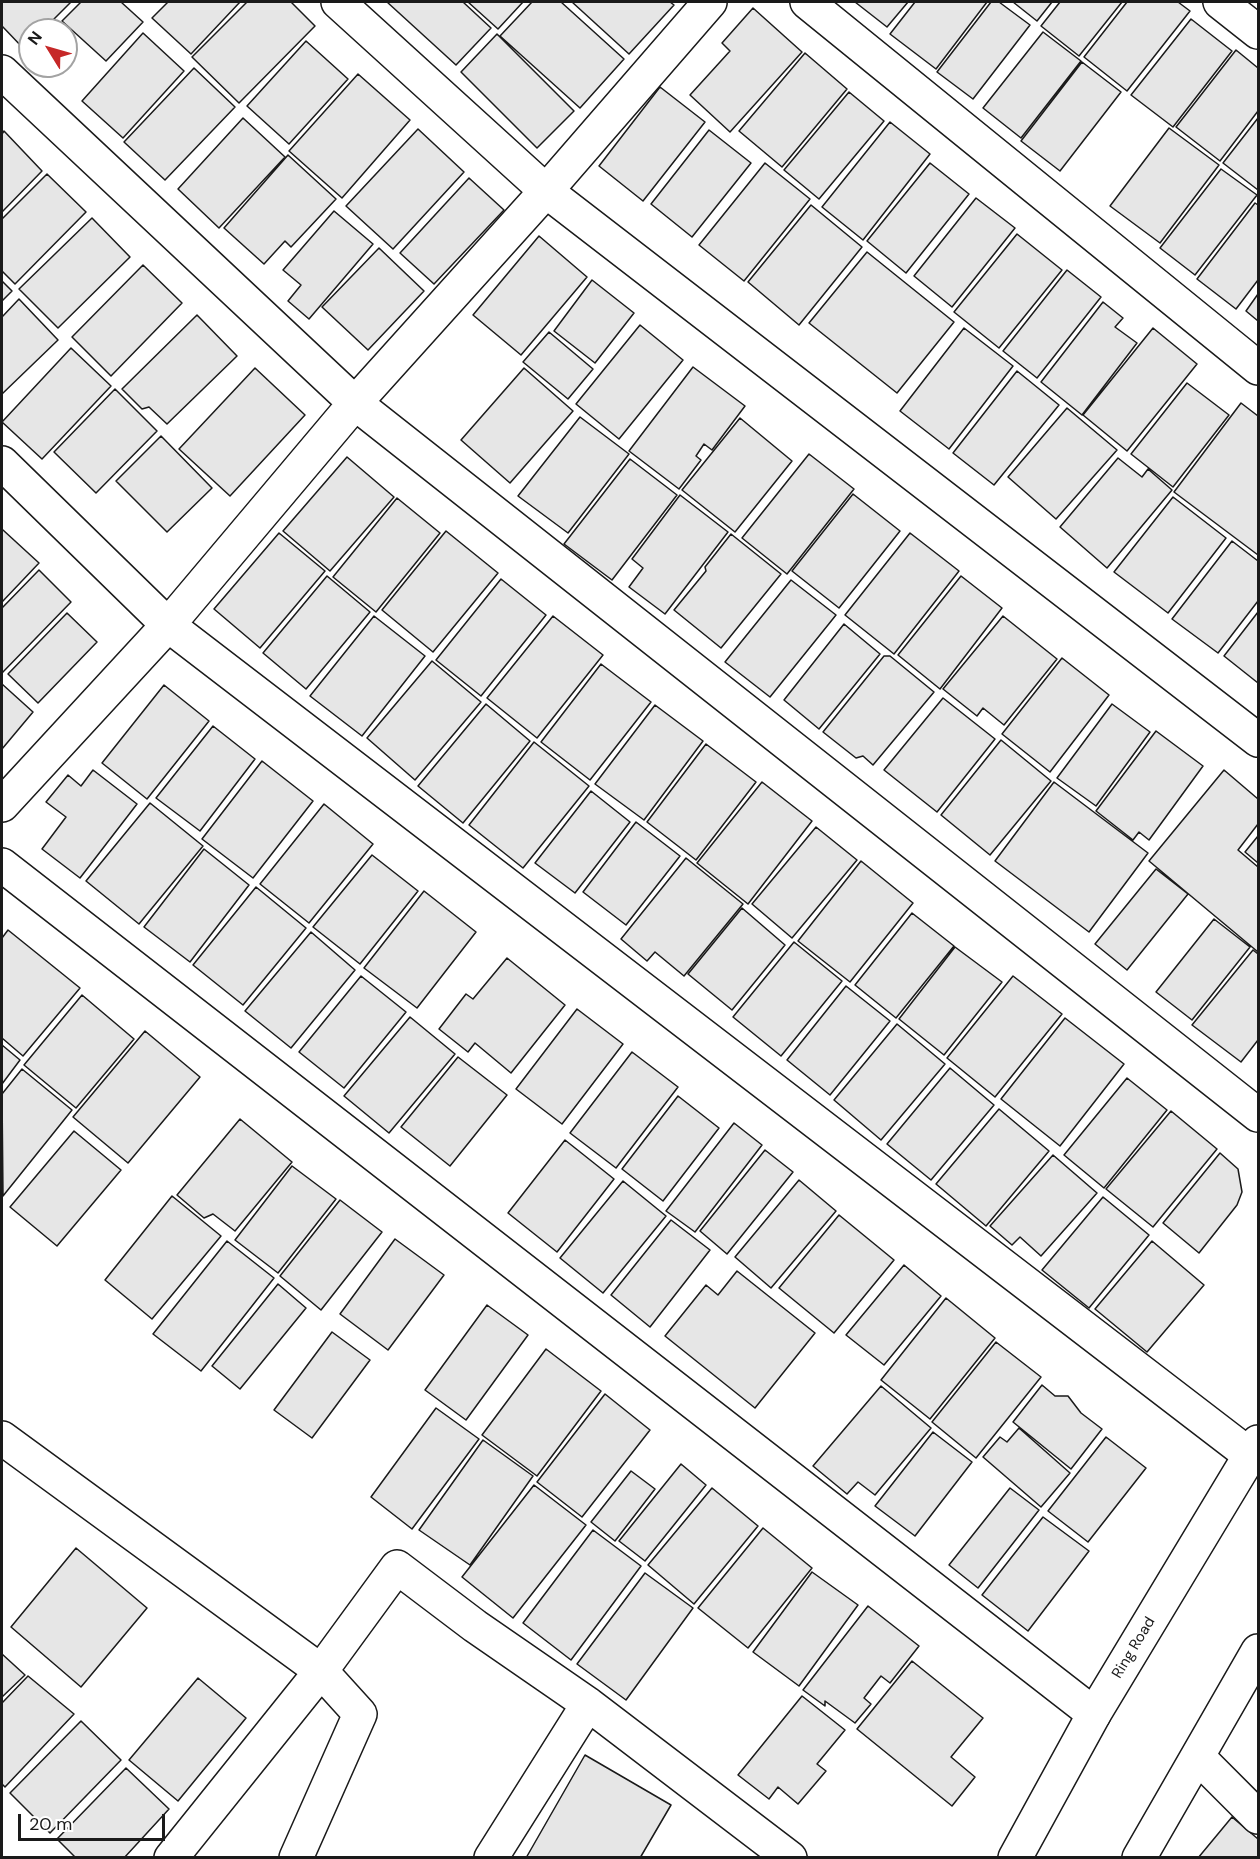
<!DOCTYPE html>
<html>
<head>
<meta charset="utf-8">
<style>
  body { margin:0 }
  #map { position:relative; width:1260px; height:1859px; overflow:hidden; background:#fff; font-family:"DM Sans",sans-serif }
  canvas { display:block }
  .frame { position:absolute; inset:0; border:3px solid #1a1a1a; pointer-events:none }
  .north { position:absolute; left:18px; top:18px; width:60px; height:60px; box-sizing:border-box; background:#fff; border:2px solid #a3a3a3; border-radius:50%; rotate:307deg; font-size:16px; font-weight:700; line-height:24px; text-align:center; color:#1a1a1a }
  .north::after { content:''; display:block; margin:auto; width:21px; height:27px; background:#c62828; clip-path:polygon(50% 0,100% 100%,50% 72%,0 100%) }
  .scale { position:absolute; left:18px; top:1814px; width:147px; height:27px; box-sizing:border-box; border:3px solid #1a1a1a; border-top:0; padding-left:8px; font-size:18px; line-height:21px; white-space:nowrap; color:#1a1a1a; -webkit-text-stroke:4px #fff; paint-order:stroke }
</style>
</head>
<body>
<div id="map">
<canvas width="1260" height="1859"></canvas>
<div class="frame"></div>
<div class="north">N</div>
<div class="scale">20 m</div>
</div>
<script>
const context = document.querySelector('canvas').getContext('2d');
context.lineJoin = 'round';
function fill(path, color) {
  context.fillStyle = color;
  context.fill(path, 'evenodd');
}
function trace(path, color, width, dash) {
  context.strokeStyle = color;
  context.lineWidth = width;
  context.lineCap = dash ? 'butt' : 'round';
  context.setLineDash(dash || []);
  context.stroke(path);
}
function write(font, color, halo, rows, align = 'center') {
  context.font = font + ' "DM Sans",sans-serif';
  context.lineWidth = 4.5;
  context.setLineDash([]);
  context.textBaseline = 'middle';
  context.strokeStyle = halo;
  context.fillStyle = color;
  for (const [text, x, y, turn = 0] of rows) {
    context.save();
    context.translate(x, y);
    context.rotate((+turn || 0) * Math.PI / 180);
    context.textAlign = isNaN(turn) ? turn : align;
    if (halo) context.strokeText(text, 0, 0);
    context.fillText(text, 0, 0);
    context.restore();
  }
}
const building = new Path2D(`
  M 2,2 L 71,2 L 43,30 L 30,30 L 30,43 L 24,49 L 2,26 Z
  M 81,2 L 121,2 L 143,22 L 106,61 L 62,21 Z
  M 168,2 L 240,2 L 191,54 L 152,18 Z
  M 247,2 L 291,2 L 315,26 L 239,103 L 192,57 Z
  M 387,2 L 463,2 L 491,28 L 456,65 Z
  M 468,2 L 523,2 L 498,29 Z
  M 532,2 L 561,2 L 624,59 L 580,108 L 500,36 Z
  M 572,2 L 670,2 L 674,5 L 629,54 Z
  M 855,2 L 908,2 L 887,27 Z
  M 915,2 L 987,2 L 936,69 L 890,34 Z
  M 991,2 L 999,2 L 1030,25 L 973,99 L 937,72 Z
  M 1013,2 L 1052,2 L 1037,21 Z
  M 1060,2 L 1122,2 L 1079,56 L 1041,26 Z
  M 1127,2 L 1178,2 L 1190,11 L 1127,91 L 1084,57 Z
  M 753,8 L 802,52 L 730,132 L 690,95 L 730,51 L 722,43 Z
  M 1191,19 L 1232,51 L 1173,127 L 1131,95 Z
  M 1043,32 L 1081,61 L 1021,138 L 983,108 Z
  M 143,33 L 184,71 L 123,138 L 82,101 Z
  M 497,34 L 574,111 L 537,148 L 461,72 Z
  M 306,41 L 348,79 L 289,144 L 247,106 Z
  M 1236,50 L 1258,68 L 1258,111 L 1220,161 L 1176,127 Z
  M 805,53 L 847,89 L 782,167 L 739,131 Z
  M 1082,62 L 1121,92 L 1060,171 L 1021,141 Z
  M 194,68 L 235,107 L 165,180 L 124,142 Z
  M 358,74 L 410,120 L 342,198 L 289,151 Z
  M 660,87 L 705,122 L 643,201 L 599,166 Z
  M 849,92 L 884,121 L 819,199 L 784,170 Z
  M 243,118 L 285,157 L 219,228 L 178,189 Z
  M 1258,118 L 1258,190 L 1223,163 Z
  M 890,122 L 930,154 L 863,240 L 822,207 Z
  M 1169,128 L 1219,165 L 1160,243 L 1110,206 Z
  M 418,129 L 464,172 L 393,249 L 346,206 Z
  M 709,130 L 751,163 L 692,237 L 651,204 Z
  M 4,131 L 42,171 L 2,212 L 2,134 Z
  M 288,155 L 336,199 L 291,247 L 285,241 L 264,264 L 224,228 Z
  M 765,163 L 810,199 L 744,281 L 699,245 Z
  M 930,163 L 969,194 L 906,273 L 867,241 Z
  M 1221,169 L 1257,195 L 1195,275 L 1160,248 Z
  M 47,174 L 86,212 L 15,284 L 2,271 L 2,219 Z
  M 469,178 L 504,210 L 434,284 L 400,253 Z
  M 976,198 L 1015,228 L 952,307 L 914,276 Z
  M 1255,203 L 1258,205 L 1258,280 L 1236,309 L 1197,279 Z
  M 811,205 L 862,247 L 799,325 L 748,282 Z
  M 334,211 L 373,244 L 309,319 L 288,301 L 301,285 L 283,270 Z
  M 92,218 L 130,257 L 58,328 L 19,289 Z
  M 1017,234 L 1062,270 L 999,348 L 954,312 Z
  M 539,236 L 587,277 L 521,355 L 473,315 Z
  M 379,248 L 424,291 L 368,350 L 322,307 Z
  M 867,252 L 954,322 L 897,393 L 809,323 Z
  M 143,265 L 182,303 L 111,376 L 72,337 Z
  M 1067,270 L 1101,297 L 1037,378 L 1003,351 Z
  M 592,280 L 634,313 L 595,363 L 554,331 Z
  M 2,281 L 12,291 L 2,301 Z
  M 1258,294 L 1258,321 L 1246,311 Z
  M 19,299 L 58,340 L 2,394 L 2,317 Z
  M 1103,302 L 1123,318 L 1115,327 L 1137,343 L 1082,415 L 1041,382 Z
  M 197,315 L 237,356 L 167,424 L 149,407 L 142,409 L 122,389 Z
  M 640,325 L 683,360 L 619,439 L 576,404 Z
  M 964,328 L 1013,366 L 949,449 L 900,411 Z
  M 1153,328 L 1197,364 L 1127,451 L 1083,415 Z
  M 549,332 L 593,369 L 568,399 L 523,362 Z
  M 71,348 L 111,386 L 42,459 L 2,422 Z
  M 693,367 L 745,406 L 712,450 L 704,444 L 696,456 L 701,460 L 679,489 L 629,451 Z
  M 255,368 L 305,415 L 230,496 L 179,449 Z
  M 524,368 L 573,411 L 510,483 L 461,440 Z
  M 1017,371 L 1059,405 L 994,485 L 953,453 Z
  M 1187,383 L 1229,415 L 1173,487 L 1131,454 Z
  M 115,389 L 157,431 L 96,493 L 54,452 Z
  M 1241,403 L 1258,416 L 1258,555 L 1174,492 Z
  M 1067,408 L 1117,450 L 1056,519 L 1008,477 Z
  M 580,417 L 629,454 L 568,533 L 518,496 Z
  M 740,418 L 792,461 L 735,532 L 682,490 Z
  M 161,436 L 212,488 L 167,532 L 116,481 Z
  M 809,454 L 854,489 L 787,574 L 742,538 Z
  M 347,457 L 394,497 L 330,571 L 283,531 Z
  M 1118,458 L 1142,477 L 1148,469 L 1172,490 L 1107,568 L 1060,527 Z
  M 630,459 L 677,495 L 612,580 L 564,544 Z
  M 853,494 L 900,531 L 839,608 L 792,571 Z
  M 680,495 L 728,532 L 665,614 L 629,587 L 643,568 L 632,559 Z
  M 1173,497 L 1226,538 L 1168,613 L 1114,572 Z
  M 397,498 L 440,533 L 376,612 L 333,577 Z
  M 3,530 L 39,563 L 2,602 L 2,531 Z
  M 446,531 L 498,573 L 433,652 L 382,610 Z
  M 279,533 L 325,571 L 260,648 L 214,609 Z
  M 910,533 L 959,571 L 894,654 L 845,615 Z
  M 731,534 L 781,574 L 721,648 L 674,610 L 706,571 L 705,567 Z
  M 1232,541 L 1258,561 L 1258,601 L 1218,653 L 1172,619 Z
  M 39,570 L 71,602 L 2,673 L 2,608 Z
  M 327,576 L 370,612 L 306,689 L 263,653 Z
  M 961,576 L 1002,608 L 940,689 L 898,655 Z
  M 501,579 L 546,615 L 481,696 L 436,660 Z
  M 791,580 L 836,615 L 770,697 L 725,662 Z
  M 1258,612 L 1258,683 L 1224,656 Z
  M 67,613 L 97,642 L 38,703 L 8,674 Z
  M 374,616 L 425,656 L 362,736 L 310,696 Z
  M 553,616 L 603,655 L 537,738 L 487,698 Z
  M 1003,616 L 1057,659 L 1004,725 L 983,708 L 977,716 L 943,689 Z
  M 844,624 L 880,654 L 819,729 L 784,700 Z
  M 884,656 L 890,656 L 934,692 L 873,765 L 863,756 L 856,758 L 823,732 Z
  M 1062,658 L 1109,695 L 1050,772 L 1002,734 Z
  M 432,661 L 481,702 L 415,780 L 367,738 Z
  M 601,664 L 651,702 L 590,780 L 541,742 Z
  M 2,684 L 33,712 L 2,749 Z
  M 164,685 L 209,721 L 147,799 L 102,763 Z
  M 943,698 L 995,739 L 937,812 L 884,770 Z
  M 486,704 L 530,741 L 463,823 L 418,786 Z
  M 1112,704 L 1150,732 L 1096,806 L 1057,778 Z
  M 655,705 L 703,741 L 644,820 L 595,784 Z
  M 213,726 L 255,759 L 200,831 L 156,798 Z
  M 1156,731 L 1203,766 L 1149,840 L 1139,832 L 1133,840 L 1096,811 Z
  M 1001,740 L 1051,781 L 990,855 L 941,815 Z
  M 534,742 L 589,786 L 523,868 L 469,825 Z
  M 706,744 L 756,782 L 696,860 L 647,822 Z
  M 262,761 L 313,801 L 253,878 L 202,839 Z
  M 93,770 L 137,804 L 80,878 L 42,849 L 66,817 L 46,802 L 68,775 L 81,786 Z
  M 1224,770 L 1258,799 L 1258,824 L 1238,850 L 1258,867 L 1258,952 L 1149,861 Z
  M 762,782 L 812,821 L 748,904 L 697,863 Z
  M 1054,782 L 1148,853 L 1089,932 L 995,861 Z
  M 591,791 L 630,822 L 575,893 L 535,863 Z
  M 150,803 L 203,846 L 139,924 L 86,881 Z
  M 324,804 L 373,844 L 309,923 L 260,884 Z
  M 636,822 L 680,856 L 626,925 L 583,892 Z
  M 816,827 L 857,860 L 792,938 L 752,904 Z
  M 1258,836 L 1258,863 L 1245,852 Z
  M 204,849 L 249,885 L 190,962 L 144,927 Z
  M 372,855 L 418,891 L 360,964 L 313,927 Z
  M 686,858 L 743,904 L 684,976 L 655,952 L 647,961 L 621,939 Z
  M 861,861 L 913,903 L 850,982 L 798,941 Z
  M 1156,869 L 1188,894 L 1127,970 L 1095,944 Z
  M 256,887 L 306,928 L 243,1005 L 193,965 Z
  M 424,891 L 476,932 L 417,1008 L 364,968 Z
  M 742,908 L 785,945 L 732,1010 L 688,974 Z
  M 912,913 L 954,946 L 896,1018 L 855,985 Z
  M 1214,919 L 1250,947 L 1192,1020 L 1156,992 Z
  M 8,930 L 80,988 L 23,1056 L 2,1038 L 2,938 Z
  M 311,932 L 355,970 L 291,1048 L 245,1011 Z
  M 794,942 L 842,981 L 781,1056 L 733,1017 Z
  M 955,947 L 1002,982 L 944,1055 L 899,1019 Z
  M 1253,950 L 1258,954 L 1258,1040 L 1241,1062 L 1192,1025 Z
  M 507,958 L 565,1005 L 511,1073 L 475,1043 L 468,1052 L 439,1029 L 466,994 L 473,999 Z
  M 361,976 L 406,1012 L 344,1088 L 299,1052 Z
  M 1013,976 L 1062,1014 L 995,1097 L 947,1058 Z
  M 846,986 L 890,1021 L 830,1095 L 787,1060 Z
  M 82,995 L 134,1039 L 76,1108 L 24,1065 Z
  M 577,1009 L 623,1044 L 562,1124 L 516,1089 Z
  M 410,1017 L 455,1054 L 389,1133 L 344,1096 Z
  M 1065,1018 L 1124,1064 L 1060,1146 L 1001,1099 Z
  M 897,1024 L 945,1064 L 881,1140 L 834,1100 Z
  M 145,1031 L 200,1077 L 128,1163 L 73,1117 Z
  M 2,1045 L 20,1060 L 2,1084 Z
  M 632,1052 L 678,1087 L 616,1168 L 570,1133 Z
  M 458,1057 L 507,1095 L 450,1166 L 401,1127 Z
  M 950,1068 L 994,1105 L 931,1180 L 887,1144 Z
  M 22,1069 L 72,1110 L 3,1196 L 2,1094 Z
  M 1127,1078 L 1167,1110 L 1104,1188 L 1064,1155 Z
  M 678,1096 L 719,1128 L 663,1201 L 622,1169 Z
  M 999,1109 L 1049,1151 L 986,1226 L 936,1184 Z
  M 1171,1111 L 1217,1149 L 1153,1227 L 1106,1189 Z
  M 240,1119 L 292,1162 L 235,1231 L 213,1214 L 204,1218 L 177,1195 Z
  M 734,1123 L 762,1145 L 695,1232 L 666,1211 Z
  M 74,1131 L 121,1170 L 57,1246 L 10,1207 Z
  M 565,1140 L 614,1179 L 557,1252 L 508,1213 Z
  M 765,1150 L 793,1172 L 727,1254 L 700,1231 Z
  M 1220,1153 L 1238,1169 L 1242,1192 L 1237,1205 L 1199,1253 L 1163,1223 Z
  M 1053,1155 L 1097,1193 L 1041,1256 L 1020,1237 L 1012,1245 L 990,1226 Z
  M 292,1166 L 336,1199 L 278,1273 L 235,1240 Z
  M 799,1180 L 836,1211 L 771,1288 L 735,1257 Z
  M 623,1181 L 666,1216 L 603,1293 L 560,1258 Z
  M 172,1196 L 221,1236 L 152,1319 L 105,1280 Z
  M 1103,1197 L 1149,1235 L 1089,1308 L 1042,1270 Z
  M 340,1200 L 382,1232 L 321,1310 L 280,1276 Z
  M 839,1215 L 894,1260 L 834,1333 L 779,1288 Z
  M 671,1220 L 710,1250 L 650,1327 L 611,1295 Z
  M 395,1239 L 444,1275 L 388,1350 L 340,1314 Z
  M 227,1241 L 274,1278 L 201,1371 L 153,1334 Z
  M 1152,1241 L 1204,1285 L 1147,1352 L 1095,1309 Z
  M 904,1265 L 941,1296 L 884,1365 L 846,1335 Z
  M 737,1271 L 815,1333 L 755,1408 L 665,1336 L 706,1285 L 718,1295 Z
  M 278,1284 L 306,1308 L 240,1389 L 212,1366 Z
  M 946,1298 L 995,1338 L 930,1419 L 881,1380 Z
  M 487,1305 L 528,1335 L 466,1420 L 425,1390 Z
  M 332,1332 L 370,1360 L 312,1438 L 274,1410 Z
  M 996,1342 L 1041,1377 L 976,1458 L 932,1422 Z
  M 546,1349 L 601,1391 L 537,1476 L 482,1435 Z
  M 1042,1385 L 1055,1396 L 1068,1396 L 1081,1413 L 1102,1429 L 1071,1469 L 1013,1422 Z
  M 881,1386 L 931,1428 L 875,1495 L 858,1482 L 847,1494 L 813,1466 Z
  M 605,1394 L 650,1430 L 582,1517 L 537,1482 Z
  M 436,1408 L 479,1439 L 412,1529 L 371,1497 Z
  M 1019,1428 L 1070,1473 L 1041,1507 L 983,1457 L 1000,1437 L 1007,1442 Z
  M 933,1432 L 972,1462 L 915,1536 L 875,1506 Z
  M 1106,1437 L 1146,1468 L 1088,1542 L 1048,1511 Z
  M 483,1440 L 533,1476 L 470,1565 L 419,1530 Z
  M 681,1464 L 706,1485 L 645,1561 L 619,1541 Z
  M 631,1471 L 655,1489 L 615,1541 L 591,1522 Z
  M 534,1485 L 586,1525 L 513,1618 L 462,1577 Z
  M 712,1488 L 758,1526 L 694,1604 L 648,1565 Z
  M 1010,1488 L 1039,1510 L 978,1588 L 949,1565 Z
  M 1043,1517 L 1089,1551 L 1028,1631 L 982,1595 Z
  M 763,1528 L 812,1568 L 748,1648 L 698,1608 Z
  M 593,1530 L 641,1566 L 571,1660 L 523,1623 Z
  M 76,1548 L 147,1608 L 81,1687 L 11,1627 Z
  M 812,1572 L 858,1605 L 799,1686 L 753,1652 Z
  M 645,1573 L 693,1608 L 626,1700 L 577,1664 Z
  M 868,1606 L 919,1646 L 890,1683 L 881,1676 L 864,1698 L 871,1704 L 855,1723 L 825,1701 L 825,1706 L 803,1690 Z
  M 2,1654 L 25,1675 L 2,1697 Z
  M 912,1661 L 983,1718 L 951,1757 L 975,1777 L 952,1806 L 857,1729 Z
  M 28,1676 L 74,1714 L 5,1787 L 2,1784 L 2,1703 Z
  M 198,1678 L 246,1718 L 178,1801 L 129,1760 Z
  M 802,1696 L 845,1730 L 817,1764 L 826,1771 L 798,1804 L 778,1787 L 769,1799 L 738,1775 Z
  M 81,1721 L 121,1760 L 50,1833 L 10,1793 Z
  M 585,1755 L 671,1805 L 640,1858 L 526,1858 Z
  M 126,1768 L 169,1809 L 124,1858 L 76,1858 L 57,1839 Z
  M 1232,1817 L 1258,1839 L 1258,1858 L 1198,1858 Z`);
fill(building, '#e6e6e6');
trace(building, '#1a1a1a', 1.5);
const street = new Path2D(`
  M 338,2 L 546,191 L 1258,740
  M 807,2 L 1258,368
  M 1220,2 L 1258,32
  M 2,72 L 355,403 L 1258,1115
  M 2,463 L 168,625 L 1251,1456
  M 2,805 L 168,625 L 355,403 L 546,191 L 710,2
  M 2,865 L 1094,1714
  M 2,1438 L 321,1671 L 171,1858
  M 1198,1757 L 1258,1817
  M 296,1858 L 360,1714 L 321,1671 L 397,1567 L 475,1626 L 588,1704 L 790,1858
  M 491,1858 L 588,1704`);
const highway = new Path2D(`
  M 1015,1858 L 1094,1714 L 1258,1442
  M 1139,1858 L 1258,1651`);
trace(street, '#1a1a1a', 36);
trace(highway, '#1a1a1a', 36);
trace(street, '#fff', 33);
trace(highway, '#fff', 33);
write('15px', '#1a1a1a', '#fff', [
  ["Ring Road",1134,1648,-59]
]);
</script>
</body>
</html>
